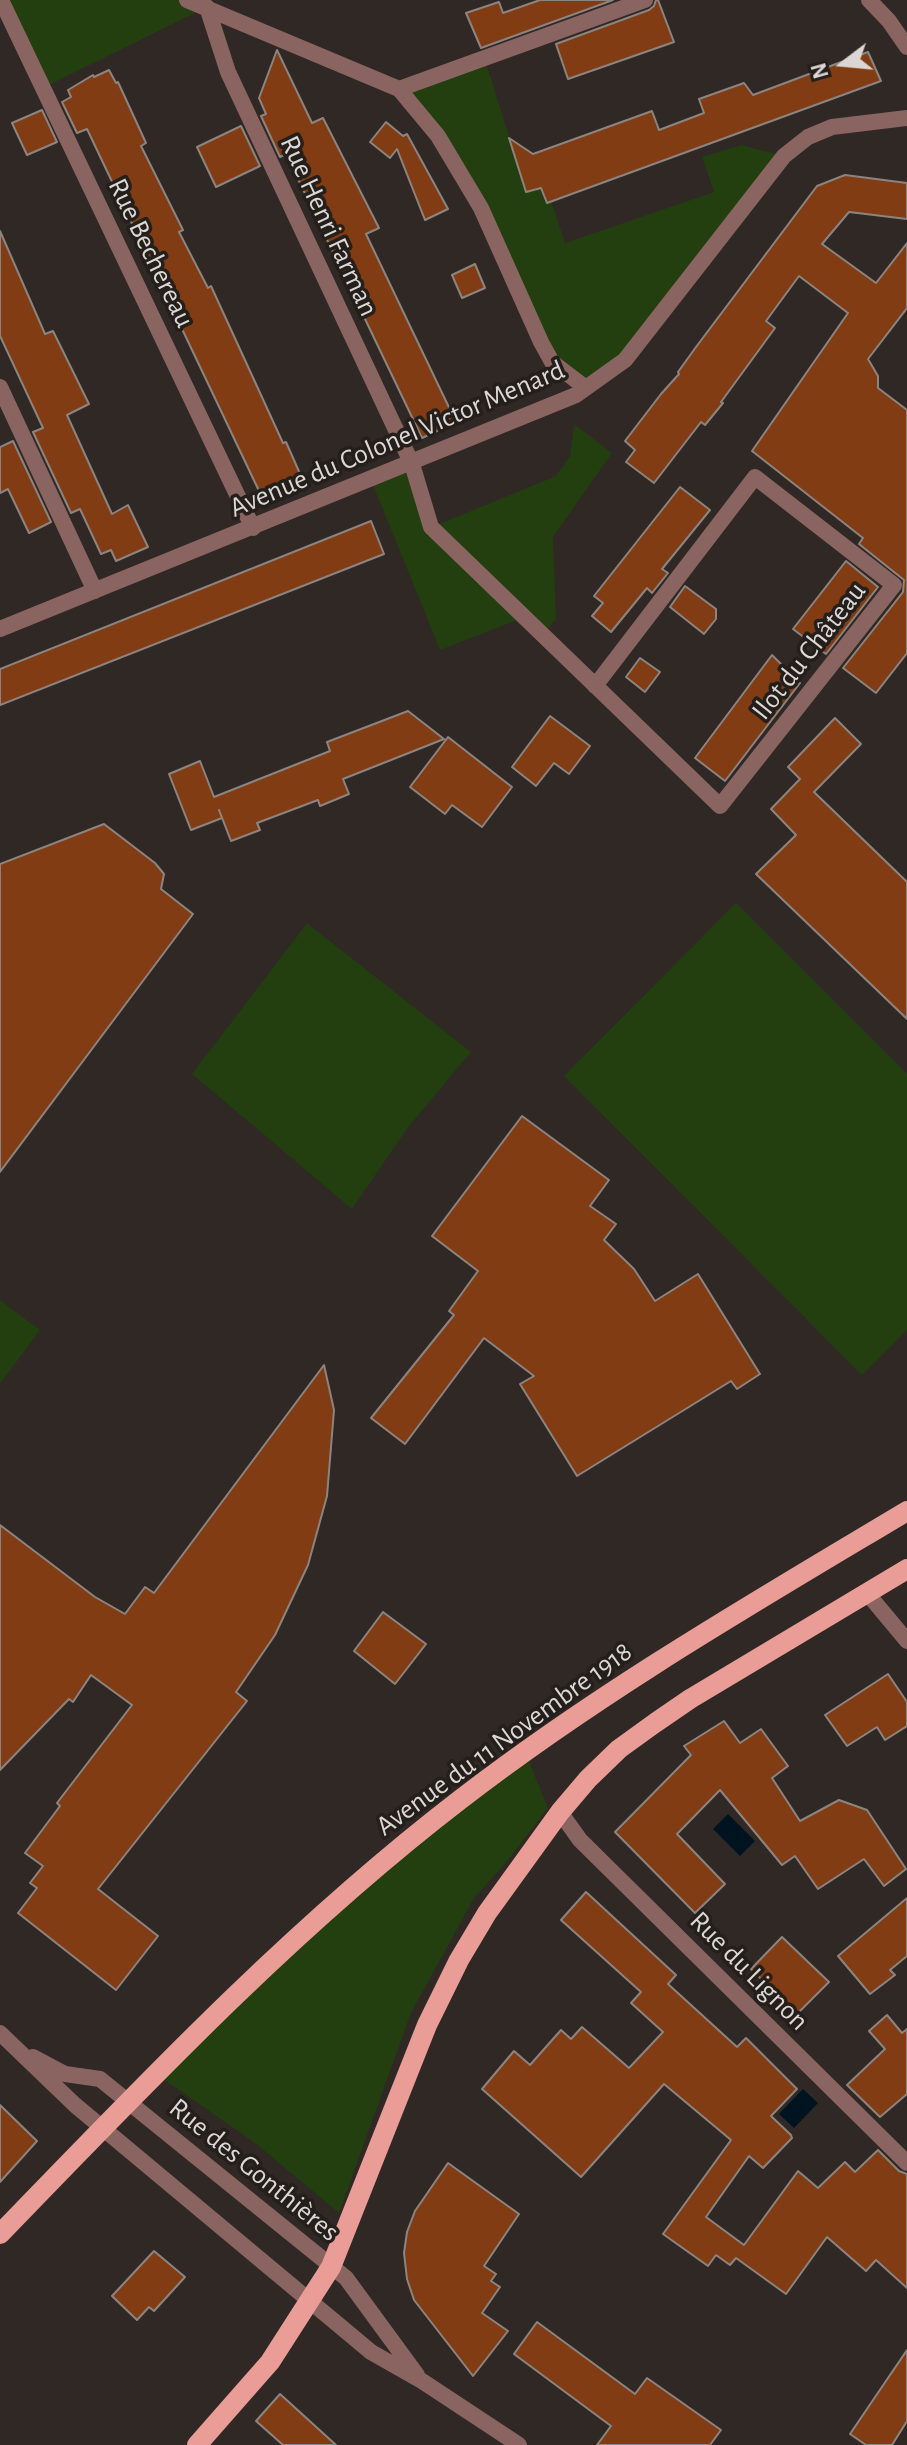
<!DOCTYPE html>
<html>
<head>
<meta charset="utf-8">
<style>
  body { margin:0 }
  #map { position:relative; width:907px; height:2445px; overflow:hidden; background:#2f2825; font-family:"Alegreya Sans",sans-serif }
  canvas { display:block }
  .north { position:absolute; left:803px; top:24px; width:80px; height:80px; -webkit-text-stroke:6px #251f1c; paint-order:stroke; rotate:254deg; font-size:22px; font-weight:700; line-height:32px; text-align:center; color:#dbd7d5 }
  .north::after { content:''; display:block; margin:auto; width:28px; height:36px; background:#dbd7d5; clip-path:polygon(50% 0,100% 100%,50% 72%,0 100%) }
</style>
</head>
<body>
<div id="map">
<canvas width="907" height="2445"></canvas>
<div class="north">N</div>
</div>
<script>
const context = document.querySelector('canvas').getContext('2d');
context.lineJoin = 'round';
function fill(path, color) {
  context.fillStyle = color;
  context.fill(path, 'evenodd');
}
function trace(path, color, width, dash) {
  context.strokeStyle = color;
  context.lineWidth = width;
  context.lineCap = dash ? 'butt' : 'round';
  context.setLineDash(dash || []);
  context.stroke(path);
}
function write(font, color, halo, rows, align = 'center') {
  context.font = font + ' "Alegreya Sans",sans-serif';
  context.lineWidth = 7;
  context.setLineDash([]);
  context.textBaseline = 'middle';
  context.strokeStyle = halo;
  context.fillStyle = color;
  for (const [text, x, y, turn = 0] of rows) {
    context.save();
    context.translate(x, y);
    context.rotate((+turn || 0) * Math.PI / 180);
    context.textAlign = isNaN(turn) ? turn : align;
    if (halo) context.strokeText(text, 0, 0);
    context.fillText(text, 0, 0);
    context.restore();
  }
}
fill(new Path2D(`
  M 1,0 L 187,0 L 207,7 L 43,88 Z
  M 483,58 L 491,78 L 526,192 L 541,188 L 551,201 L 565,243 L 714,192 L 702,157 L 741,145 L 784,156 L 625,360 L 586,388 L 552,362 L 490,229 L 399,89 Z
  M 574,424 L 612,453 L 553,537 L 556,619 L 543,634 L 525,617 L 440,650 L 371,480 L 412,464 L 432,527 L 556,476 L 570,456 Z
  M 736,903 L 907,1074 L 907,1330 L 862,1375 L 564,1076 Z
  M 307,923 L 471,1052 L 409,1126 L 352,1209 L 192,1074 Z
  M 0,1300 L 40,1330 L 0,1384 Z
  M 526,1754 L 548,1808 L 509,1859 L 474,1898 L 411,2013 L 339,2213 L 255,2143 L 156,2074 L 396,1854 Z`), '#233e0f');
fill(new Path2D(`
  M 728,1814 L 755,1841 L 740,1856 L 713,1829 Z
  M 803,2089 L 818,2103 L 794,2128 L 779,2114 Z`), '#001321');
const building = new Path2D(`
  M 540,0 L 613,0 L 481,48 L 466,13 L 499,2 L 503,13 Z
  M 656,0 L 658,0 L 674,42 L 568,79 L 556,44 L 649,10 L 654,6 Z
  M 277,50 L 312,123 L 323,118 L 379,228 L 366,234 L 456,422 L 422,438 L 286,154 L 280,157 L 261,116 L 266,114 L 259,98 Z
  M 868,52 L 881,81 L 547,203 L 541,188 L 526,192 L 509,138 L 533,154 L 652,111 L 659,130 L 704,113 L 699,99 L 744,83 L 753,95 Z
  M 109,70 L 116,83 L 118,82 L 146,143 L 141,146 L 183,230 L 179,232 L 208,288 L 211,286 L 283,443 L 286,442 L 305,485 L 275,498 L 270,488 L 260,493 L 87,129 L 77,133 L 62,102 L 71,97 L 68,90 L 93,75 L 94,77 Z
  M 42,110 L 57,142 L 27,155 L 12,123 Z
  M 386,122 L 403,136 L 407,134 L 448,209 L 425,220 L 397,149 L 390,158 L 370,142 Z
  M 241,126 L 260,166 L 216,187 L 197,147 Z
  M 845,175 L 907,183 L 907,219 L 849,212 L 822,244 L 876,283 L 907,243 L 907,308 L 868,359 L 878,376 L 878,388 L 907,410 L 907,653 L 876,693 L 843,668 L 903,592 L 904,580 L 859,544 L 863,538 L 752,451 L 848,313 L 799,276 L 766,321 L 775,328 L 721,402 L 723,403 L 705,425 L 701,422 L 654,483 L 626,462 L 635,450 L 625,441 L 661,394 L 679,374 L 678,372 L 696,347 L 817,186 Z
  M 0,231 L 45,334 L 53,331 L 89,404 L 67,415 L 112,514 L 128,505 L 148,547 L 116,561 L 111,550 L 101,554 L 80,509 L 71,513 L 33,432 L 43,428 L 0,336 Z
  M 475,264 L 485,288 L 462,298 L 452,275 Z
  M 13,441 L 51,522 L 29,533 L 8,489 L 0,493 L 0,447 Z
  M 680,487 L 710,510 L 662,569 L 668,573 L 652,593 L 647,588 L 611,632 L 592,616 L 603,603 L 594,596 Z
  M 371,521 L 384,554 L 0,705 L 0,669 Z
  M 846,561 L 878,587 L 826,654 L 793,629 Z
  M 685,586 L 716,609 L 716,619 L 704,634 L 670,607 Z
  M 772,655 L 800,683 L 725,781 L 695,758 Z
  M 640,658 L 660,672 L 645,692 L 626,677 Z
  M 408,711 L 444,739 L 343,779 L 349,794 L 320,806 L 318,800 L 257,823 L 260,830 L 231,841 L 219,810 L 222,818 L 191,830 L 169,774 L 200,761 L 214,797 L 330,751 L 327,742 Z
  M 550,716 L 590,746 L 569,774 L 554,763 L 536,786 L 512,767 Z
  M 835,718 L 861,744 L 814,792 L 907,882 L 907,1019 L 756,874 L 796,835 L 771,809 L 800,779 L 788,767 Z
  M 448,737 L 512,787 L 482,827 L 452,805 L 445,814 L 410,787 Z
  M 104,824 L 155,863 L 164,874 L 161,889 L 193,914 L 0,1172 L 0,864 Z
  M 522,1116 L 609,1180 L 590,1206 L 616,1224 L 604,1240 L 634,1269 L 655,1301 L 698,1274 L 760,1374 L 737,1389 L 731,1381 L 577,1476 L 520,1384 L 534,1376 L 484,1338 L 405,1444 L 371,1418 L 454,1315 L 449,1311 L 478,1271 L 432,1236 Z
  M 324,1365 L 334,1410 L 327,1496 L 308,1565 L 275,1635 L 236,1692 L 247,1701 L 98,1889 L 158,1936 L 116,1990 L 18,1913 L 37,1888 L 30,1883 L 43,1866 L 25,1853 L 60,1806 L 57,1803 L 132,1705 L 91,1675 L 73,1702 L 69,1699 L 0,1770 L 0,1525 L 95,1597 L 125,1614 L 145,1587 L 154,1593 Z
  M 383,1612 L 426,1644 L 395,1684 L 354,1651 Z
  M 888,1674 L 907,1702 L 907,1726 L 885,1740 L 877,1727 L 847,1746 L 825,1715 Z
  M 724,1721 L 740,1743 L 761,1729 L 788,1766 L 772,1778 L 800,1821 L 839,1800 L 867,1810 L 906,1869 L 884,1886 L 864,1859 L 818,1889 L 795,1856 L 782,1865 L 720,1790 L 677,1834 L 725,1884 L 695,1913 L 615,1832 L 691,1755 L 684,1746 Z
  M 586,1892 L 676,1975 L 668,1984 L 737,2047 L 746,2038 L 797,2089 L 771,2116 L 791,2135 L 792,2138 L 763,2168 L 749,2156 L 706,2217 L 744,2245 L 798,2171 L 818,2188 L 845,2162 L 855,2172 L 878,2150 L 899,2171 L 907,2174 L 907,2288 L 876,2260 L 866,2271 L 827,2237 L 786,2294 L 736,2258 L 730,2265 L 716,2255 L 708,2266 L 663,2234 L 731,2140 L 664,2084 L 581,2177 L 482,2089 L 514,2051 L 530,2065 L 561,2030 L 571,2039 L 582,2027 L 629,2068 L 663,2032 L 631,2003 L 641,1992 L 561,1920 Z
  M 907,1898 L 907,1956 L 890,1970 L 895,1975 L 870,1994 L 838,1956 Z
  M 782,1937 L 829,1982 L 797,2014 L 751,1969 Z
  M 887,2015 L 902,2033 L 907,2029 L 907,2094 L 880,2117 L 847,2085 L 885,2049 L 869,2031 Z
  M 0,2105 L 37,2141 L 0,2182 Z
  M 448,2163 L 519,2214 L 484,2266 L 496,2274 L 491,2281 L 500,2287 L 482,2313 L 508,2331 L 473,2376 L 414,2300 L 407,2279 L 404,2253 L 407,2232 L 415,2211 Z
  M 154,2251 L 185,2277 L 154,2311 L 149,2307 L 137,2320 L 112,2296 Z
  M 537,2322 L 635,2394 L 647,2378 L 721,2430 L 710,2445 L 597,2445 L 611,2426 L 514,2354 Z
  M 907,2350 L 907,2421 L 892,2445 L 866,2445 L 850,2434 Z
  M 280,2394 L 336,2445 L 283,2445 L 256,2421 Z`);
fill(building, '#813c13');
trace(building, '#8c8481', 2);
trace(new Path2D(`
  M 1,0 L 253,528
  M 187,0 L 399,89 L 438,136 L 481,208 L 541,342 L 552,362 L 586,388
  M 869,0 L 889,21 L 907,47
  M 207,7 L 228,72 L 412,464 L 431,527 L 720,806 L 894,585 L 755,477 L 595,686
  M 399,89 L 645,0
  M 0,387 L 95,591
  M 0,629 L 576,395 L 625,360 L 784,156 L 808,137 L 832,127 L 907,118
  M 867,1593 L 907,1641
  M 560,1812 L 580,1840 L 907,2163`), '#896460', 16);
trace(new Path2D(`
  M 0,2033 L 75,2105 L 371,2352 L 422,2381 L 519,2445
  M 33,2057 L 65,2074 L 100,2079 L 346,2278 L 417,2375`), '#896460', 16);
trace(new Path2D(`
  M 0,2234 C 147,2082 293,1928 461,1799 C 601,1691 755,1602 907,1511
  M 197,2445 L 270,2362 L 331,2267 L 427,2025 L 459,1960 L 487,1913 L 560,1812 L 588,1779 L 619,1749 L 655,1723 L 690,1699 L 907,1569`), '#e99d96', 20);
write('28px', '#dbd7d5', '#251f1c', [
  ["Rue Henri Farman",329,226,65],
  ["Rue Bechereau",151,253,64],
  ["Avenue du Colonel Victor Menard",397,439,-23],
  ["Ilot du Château",809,651,-52],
  ["Avenue du 11 Novembre 1918",504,1739,-36],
  ["Rue du Lignon",749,1971,45],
  ["Rue des Gonthières",254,2170,39]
]);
</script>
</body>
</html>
